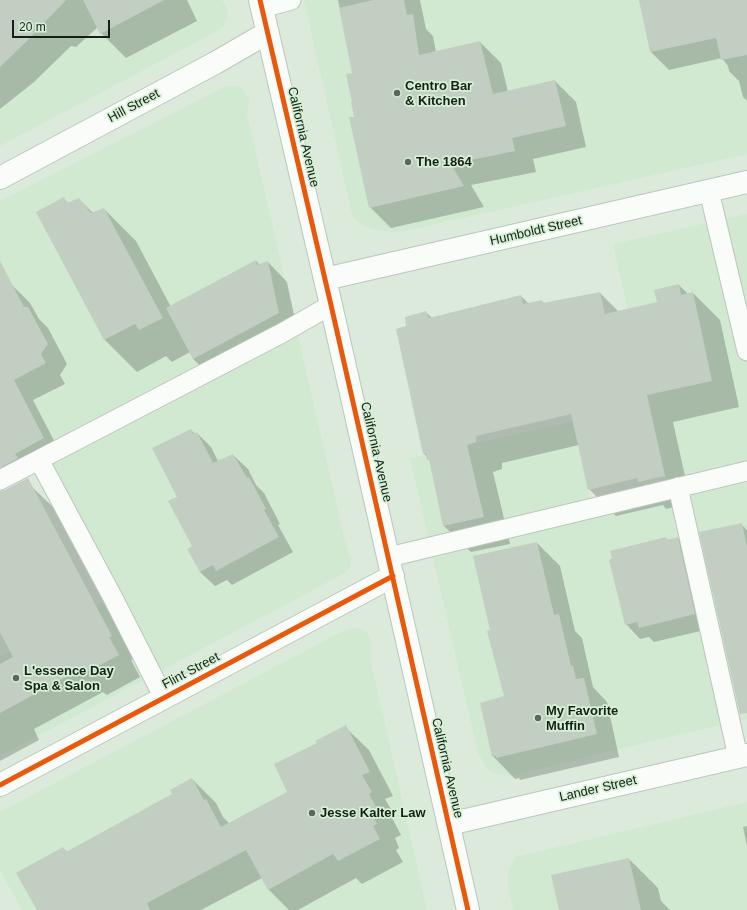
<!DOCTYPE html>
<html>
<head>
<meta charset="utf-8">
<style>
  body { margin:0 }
  #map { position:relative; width:747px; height:910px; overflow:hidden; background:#dbeadb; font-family:Helvetica,sans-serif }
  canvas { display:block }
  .scale { position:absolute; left:12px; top:20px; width:98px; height:18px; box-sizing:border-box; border:2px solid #172017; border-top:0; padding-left:5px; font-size:12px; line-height:14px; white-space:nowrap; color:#172017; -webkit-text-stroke:3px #d5f0d5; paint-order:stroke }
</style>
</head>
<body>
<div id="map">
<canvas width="747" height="910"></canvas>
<div class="scale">20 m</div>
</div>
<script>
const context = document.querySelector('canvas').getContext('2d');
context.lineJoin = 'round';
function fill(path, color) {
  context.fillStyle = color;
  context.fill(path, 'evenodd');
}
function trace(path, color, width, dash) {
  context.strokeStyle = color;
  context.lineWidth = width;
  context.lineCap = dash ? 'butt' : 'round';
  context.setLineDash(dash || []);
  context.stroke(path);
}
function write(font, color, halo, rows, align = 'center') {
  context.font = font + ' Helvetica,sans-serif';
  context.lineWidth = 3.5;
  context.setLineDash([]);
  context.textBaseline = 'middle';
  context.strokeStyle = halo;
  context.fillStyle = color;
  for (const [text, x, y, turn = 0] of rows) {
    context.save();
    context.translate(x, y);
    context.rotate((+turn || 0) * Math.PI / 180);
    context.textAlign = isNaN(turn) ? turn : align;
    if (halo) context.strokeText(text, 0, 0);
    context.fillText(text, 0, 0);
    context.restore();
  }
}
fill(new Path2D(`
  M 0,0 L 222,0 L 226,6 L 228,13 L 227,20 L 222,28 L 214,33 L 0,146 Z
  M 304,0 L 747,0 L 747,154 L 423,227 L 395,232 L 374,230 L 361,225 L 352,215 Z
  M 227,86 L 235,86 L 242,88 L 250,100 L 247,112 L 248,119 L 346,545 L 351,560 L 350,567 L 345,573 L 0,756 L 0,656 L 112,596 L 39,460 L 0,480 L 0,201 L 87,157 L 218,90 Z
  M 747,214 L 747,719 L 643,743 L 511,776 L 496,774 L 486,767 L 478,753 L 410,458 L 573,421 L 592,508 L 668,490 L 613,244 Z
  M 353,628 L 362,629 L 367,633 L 371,641 L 371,662 L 427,910 L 22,910 L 0,870 L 0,812 L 343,631 Z
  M 747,802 L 747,910 L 513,910 L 508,888 L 508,870 L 516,857 Z`), '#d1e9d1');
fill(new Path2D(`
  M 0,0 L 187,0 L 197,21 L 126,58 L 101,33 L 98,27 L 76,47 L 71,46 L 34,82 L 0,109 Z
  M 338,0 L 420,0 L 426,29 L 433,36 L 436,52 L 480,42 L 501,63 L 508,92 L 555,81 L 576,102 L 586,147 L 533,159 L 536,172 L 471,185 L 484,207 L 391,228 L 370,207 L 355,118 L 354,74 Z
  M 640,0 L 747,0 L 747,101 L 743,97 L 739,81 L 729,71 L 728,66 L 722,58 L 669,70 L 651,52 Z
  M 63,198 L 69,204 L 79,199 L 93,213 L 104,209 L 136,241 L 171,307 L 256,261 L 260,265 L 268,262 L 287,282 L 298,333 L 213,378 L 193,359 L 190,352 L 172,362 L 166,356 L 137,372 L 105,340 L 37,213 Z
  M 0,277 L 10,283 L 30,303 L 39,319 L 48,328 L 67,364 L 60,375 L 65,384 L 33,400 L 63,458 L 17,483 L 0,466 Z
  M 679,285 L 688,294 L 693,293 L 720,320 L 739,407 L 673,422 L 691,503 L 666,509 L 663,505 L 616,516 L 589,489 L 579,445 L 502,463 L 502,469 L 493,472 L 510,544 L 471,552 L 444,526 L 430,461 L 424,453 L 407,326 L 426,312 L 432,318 L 521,296 L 529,304 L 542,301 L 545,304 L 600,293 L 619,312 L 659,303 Z
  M 191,430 L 195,434 L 197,433 L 211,447 L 218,461 L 233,455 L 248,469 L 256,485 L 264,493 L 280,524 L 278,525 L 293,552 L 232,585 L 227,580 L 215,586 L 200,572 L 178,497 Z
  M 31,486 L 54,508 L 134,659 L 131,660 L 140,677 L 107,695 L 103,692 L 34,729 L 39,740 L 0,761 L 0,503 Z
  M 741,524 L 747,530 L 747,695 Z
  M 666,538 L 668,540 L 678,538 L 692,553 L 709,629 L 654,642 L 649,637 L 640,639 L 626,624 Z
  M 537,543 L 560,566 L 575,631 L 582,638 L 593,687 L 607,702 L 619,757 L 520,780 L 519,778 L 515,779 L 493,756 L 505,697 L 491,631 Z
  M 345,727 L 369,750 L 393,796 L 385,799 L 395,816 L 392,818 L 401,835 L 395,838 L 399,848 L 396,850 L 403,862 L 362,884 L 356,878 L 298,910 L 289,910 L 268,889 L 262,878 L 201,910 L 38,910 L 63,848 L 67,852 L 173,795 L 192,779 L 216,803 L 223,817 L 230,824 L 288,793 L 318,744 Z
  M 747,826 L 747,846 L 743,827 Z
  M 629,859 L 658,888 L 661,901 L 670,910 L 560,910 Z`), '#0003');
fill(new Path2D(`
  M 0,0 L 66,0 L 26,42 L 0,67 Z
  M 83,0 L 164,0 L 100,34 Z
  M 373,0 L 404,0 L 407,15 L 413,14 L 419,55 L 480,41 L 493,94 L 555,80 L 566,126 L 512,138 L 515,151 L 451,164 L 464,186 L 369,208 L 349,117 L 354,117 L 351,102 L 352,102 L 346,74 L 352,73 L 339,8 Z
  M 639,0 L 747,0 L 747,55 L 721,60 L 716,38 L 650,52 Z
  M 64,197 L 67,203 L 79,198 L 91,213 L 104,208 L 163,318 L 139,330 L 135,324 L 104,340 L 36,212 Z
  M 256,260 L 257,265 L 268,261 L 279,313 L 193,359 L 166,308 Z
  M 0,261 L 24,307 L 28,307 L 48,344 L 41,354 L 46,363 L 14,380 L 44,438 L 15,454 L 18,458 L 0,468 Z
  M 679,284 L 681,295 L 693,292 L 712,381 L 647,395 L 665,476 L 638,482 L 637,478 L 588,490 L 571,414 L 476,436 L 476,442 L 467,445 L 484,517 L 443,526 L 429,459 L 427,460 L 426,453 L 423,454 L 396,329 L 406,326 L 405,317 L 426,311 L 429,318 L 521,295 L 523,304 L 542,300 L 543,303 L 600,292 L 605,314 L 657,302 L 654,290 Z
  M 191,429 L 193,434 L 197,432 L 213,463 L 233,454 L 247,478 L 249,477 L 266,509 L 264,510 L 279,537 L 216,571 L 213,565 L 200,572 L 187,549 L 192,546 L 168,501 L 177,497 L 152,448 Z
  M 28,478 L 112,636 L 109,637 L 119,655 L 83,674 L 81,669 L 0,713 L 0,664 L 13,657 L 0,632 L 0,491 L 5,490 Z
  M 742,523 L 747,547 L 747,713 L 740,714 L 699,532 Z
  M 666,537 L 667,540 L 678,537 L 695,614 L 639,628 L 637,622 L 625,625 L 609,560 L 612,558 L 610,551 Z
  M 537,542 L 554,615 L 559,614 L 571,666 L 573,665 L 576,679 L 584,678 L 597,734 L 496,758 L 496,756 L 492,757 L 480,703 L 504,696 L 487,631 L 490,630 L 473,556 Z
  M 346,725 L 370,772 L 362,775 L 372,792 L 369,794 L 378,811 L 372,814 L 377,824 L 373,826 L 380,839 L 338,861 L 333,854 L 268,890 L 246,850 L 147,903 L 150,910 L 37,910 L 16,873 L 63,847 L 66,852 L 172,794 L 170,790 L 192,778 L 204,800 L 206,799 L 221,827 L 287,792 L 274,764 L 317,743 L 315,741 Z
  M 629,858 L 641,910 L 559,910 L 551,875 Z`), '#c2cec2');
const lane = new Path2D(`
  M 262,8 L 291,0
  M 709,191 L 747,351
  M 39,460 L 112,596 L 164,698
  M 0,480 L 282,333 L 331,305
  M 678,487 L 738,757
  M 389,557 L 747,471`);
const street = new Path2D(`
  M 0,178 L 215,63 L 267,33
  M 325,279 L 747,182
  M 0,785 L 393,576
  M 449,824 L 747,755`);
const secondary = new Path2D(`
  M 260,0 L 331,305 L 468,910`);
trace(lane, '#bbc7bb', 21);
trace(street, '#bbc7bb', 24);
trace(secondary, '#bbc7bb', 24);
trace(lane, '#fafcfa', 19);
trace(street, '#fafcfa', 22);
trace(secondary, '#fafcfa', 22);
trace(new Path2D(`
  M 260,0 L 331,305 L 468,910
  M 0,785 L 393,576`), '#e8590c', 5);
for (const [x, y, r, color] of [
  [397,93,4,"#5c675c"],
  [408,162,4,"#5c675c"],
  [16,678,4,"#5c675c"],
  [538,718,4,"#5c675c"],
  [312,813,4,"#5c675c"]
]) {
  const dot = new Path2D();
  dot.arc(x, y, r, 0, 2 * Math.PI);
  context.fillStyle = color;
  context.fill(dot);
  trace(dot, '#d5f0d5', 1.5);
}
write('bold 13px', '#172017', '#d5f0d5', [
  ["Centro Bar",405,86],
  ["& Kitchen",405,101],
  ["The 1864",416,162],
  ["L'essence Day",24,671],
  ["Spa & Salon",24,686],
  ["My Favorite",546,711],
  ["Muffin",546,726],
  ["Jesse Kalter Law",320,813]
], 'left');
write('13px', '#172017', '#d5f0d5', [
  ["Hill Street",134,106,-28],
  ["California Avenue",303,137,77],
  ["Humboldt Street",536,231,-13],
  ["California Avenue",376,452,77],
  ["Flint Street",191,671,-28],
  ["California Avenue",447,768,77],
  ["Lander Street",598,789,-13]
]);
</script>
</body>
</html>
